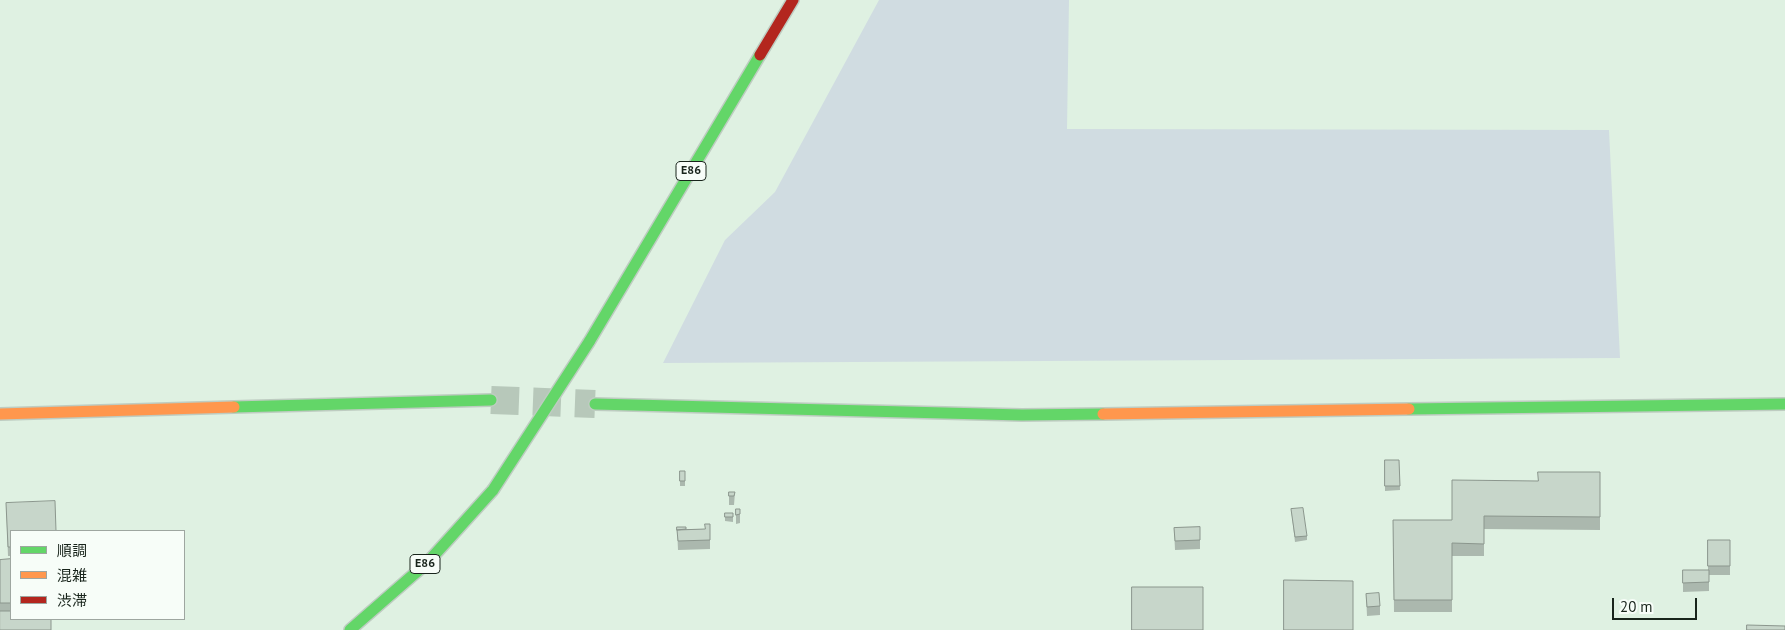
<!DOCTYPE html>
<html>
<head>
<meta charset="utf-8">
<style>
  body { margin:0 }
  #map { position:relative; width:1785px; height:630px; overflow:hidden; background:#dff1e2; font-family:"PT Sans","Noto Sans JP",sans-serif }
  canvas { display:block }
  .legend { position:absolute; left:10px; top:530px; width:175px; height:90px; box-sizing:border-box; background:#f7fdf8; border:1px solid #9ea6a0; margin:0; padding:6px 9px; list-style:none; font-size:15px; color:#18241b }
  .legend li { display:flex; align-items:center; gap:10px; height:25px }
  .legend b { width:25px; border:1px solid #9ea6a0 }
  .scale { position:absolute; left:1612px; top:598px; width:85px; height:22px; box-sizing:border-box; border:2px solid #18241b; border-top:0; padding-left:6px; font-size:15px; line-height:18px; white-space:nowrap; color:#18241b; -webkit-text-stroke:4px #f7fdf8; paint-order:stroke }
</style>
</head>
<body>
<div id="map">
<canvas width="1785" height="630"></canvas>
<ul class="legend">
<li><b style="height:6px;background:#63d668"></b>順調</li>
<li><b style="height:6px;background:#ff974d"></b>混雑</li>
<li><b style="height:6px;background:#b3261e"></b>渋滞</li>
</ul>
<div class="scale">20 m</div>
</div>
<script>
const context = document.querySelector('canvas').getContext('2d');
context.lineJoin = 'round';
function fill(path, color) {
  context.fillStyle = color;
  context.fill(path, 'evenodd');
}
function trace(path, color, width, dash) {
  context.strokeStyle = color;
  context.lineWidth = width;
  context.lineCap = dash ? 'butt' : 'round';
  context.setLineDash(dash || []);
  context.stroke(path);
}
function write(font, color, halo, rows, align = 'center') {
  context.font = font + ' "PT Sans",sans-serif';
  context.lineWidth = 4;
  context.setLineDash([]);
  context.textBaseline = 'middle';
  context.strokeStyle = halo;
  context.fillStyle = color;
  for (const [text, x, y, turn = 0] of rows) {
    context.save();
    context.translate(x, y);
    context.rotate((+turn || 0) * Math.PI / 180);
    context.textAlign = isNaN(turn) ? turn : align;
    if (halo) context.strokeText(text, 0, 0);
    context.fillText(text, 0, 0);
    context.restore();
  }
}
fill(new Path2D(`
  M 879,0 L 1069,0 L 1067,129 L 1609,130 L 1620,358 L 663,363 L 725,240 L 775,192 Z`), '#d0dce1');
trace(new Path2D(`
  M 491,400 L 595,404`), '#b7c8ba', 28, [28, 14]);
const fast = new Path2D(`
  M 589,342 L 760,55
  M 595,404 L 1022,415 L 1103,414
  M 234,407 L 491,400
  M 1409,409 L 1785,404
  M 350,630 L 428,562 L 493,490`);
const slow = new Path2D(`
  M 0,414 L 234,407
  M 1103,414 L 1409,409`);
const jam = new Path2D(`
  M 760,55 L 793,0`);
trace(fast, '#beccc1', 14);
trace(slow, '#beccc1', 14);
trace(jam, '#beccc1', 14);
trace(fast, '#63d668', 11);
trace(slow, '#ff974d', 11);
trace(jam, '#b3261e', 11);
const fastBridge = new Path2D(`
  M 493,490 L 589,342`);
trace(fastBridge, '#beccc1', 14, []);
trace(fastBridge, '#63d668', 11);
fill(new Path2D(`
  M 1385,460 L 1399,460 L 1400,490 L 1385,491 Z
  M 680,471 L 685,471 L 685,486 L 680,486 Z
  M 1600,472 L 1600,530 L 1484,529 L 1484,556 L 1452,556 L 1452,612 L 1394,612 L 1393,520 L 1452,520 L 1538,481 Z
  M 729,492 L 735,492 L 734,505 L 729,505 Z
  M 6,503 L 11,531 L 11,556 L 8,556 Z
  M 736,509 L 740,514 L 740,523 L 736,524 Z
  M 1291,509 L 1307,536 L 1307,540 L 1295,542 Z
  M 733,513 L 733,522 L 725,521 L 725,517 Z
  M 710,524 L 710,549 L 678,550 L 677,527 L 686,529 L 705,529 Z
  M 1200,527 L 1200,549 L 1175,550 L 1174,528 Z
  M 1708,540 L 1730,540 L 1730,575 L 1709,575 L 1709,591 L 1683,592 L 1683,570 L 1708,570 Z
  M 11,559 L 11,619 L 0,630 L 0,560 Z
  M 1366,594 L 1380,606 L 1380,615 L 1367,616 Z`), '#abb8ae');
const building = new Path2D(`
  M 1385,460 L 1399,460 L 1400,486 L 1385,486 Z
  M 680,471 L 685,471 L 685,481 L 680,481 Z
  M 1538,472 L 1600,472 L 1600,517 L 1484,516 L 1484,544 L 1452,543 L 1452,600 L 1394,600 L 1393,520 L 1452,520 L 1452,480 L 1538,481 Z
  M 729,492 L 735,492 L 734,496 L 729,496 Z
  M 55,501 L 56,531 L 11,531 L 11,547 L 8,547 L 6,503 Z
  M 1303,508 L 1307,536 L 1295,537 L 1291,509 Z
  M 736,509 L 740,509 L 740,514 L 736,515 Z
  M 725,513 L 733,513 L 733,517 L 725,517 Z
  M 705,524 L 710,524 L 710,540 L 678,541 L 677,530 L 705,529 Z
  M 677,527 L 686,527 L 686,529 L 677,530 Z
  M 1200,527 L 1200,540 L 1175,541 L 1174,528 Z
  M 1708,540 L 1730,540 L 1730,566 L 1708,566 Z
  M 11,559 L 11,603 L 0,603 L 0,560 Z
  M 1683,570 L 1709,570 L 1709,582 L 1683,583 Z
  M 1284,580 L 1353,581 L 1353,630 L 1284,630 Z
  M 1132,587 L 1203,587 L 1203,630 L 1132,630 Z
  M 1379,593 L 1380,606 L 1367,607 L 1366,594 Z
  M 0,611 L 11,611 L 11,619 L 51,619 L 51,630 L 0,630 Z
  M 1747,625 L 1785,626 L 1785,630 L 1747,630 Z`);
fill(building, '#c7d6ca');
trace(building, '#8b968d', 1);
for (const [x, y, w] of [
  [691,171,30],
  [425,564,30]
]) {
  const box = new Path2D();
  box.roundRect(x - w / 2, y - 9.5, w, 19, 4);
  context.fillStyle = '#f7fdf8';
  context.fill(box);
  trace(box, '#18241b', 1);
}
write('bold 12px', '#18241b', null, [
  ["E86",691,171],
  ["E86",425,564]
]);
</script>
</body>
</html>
